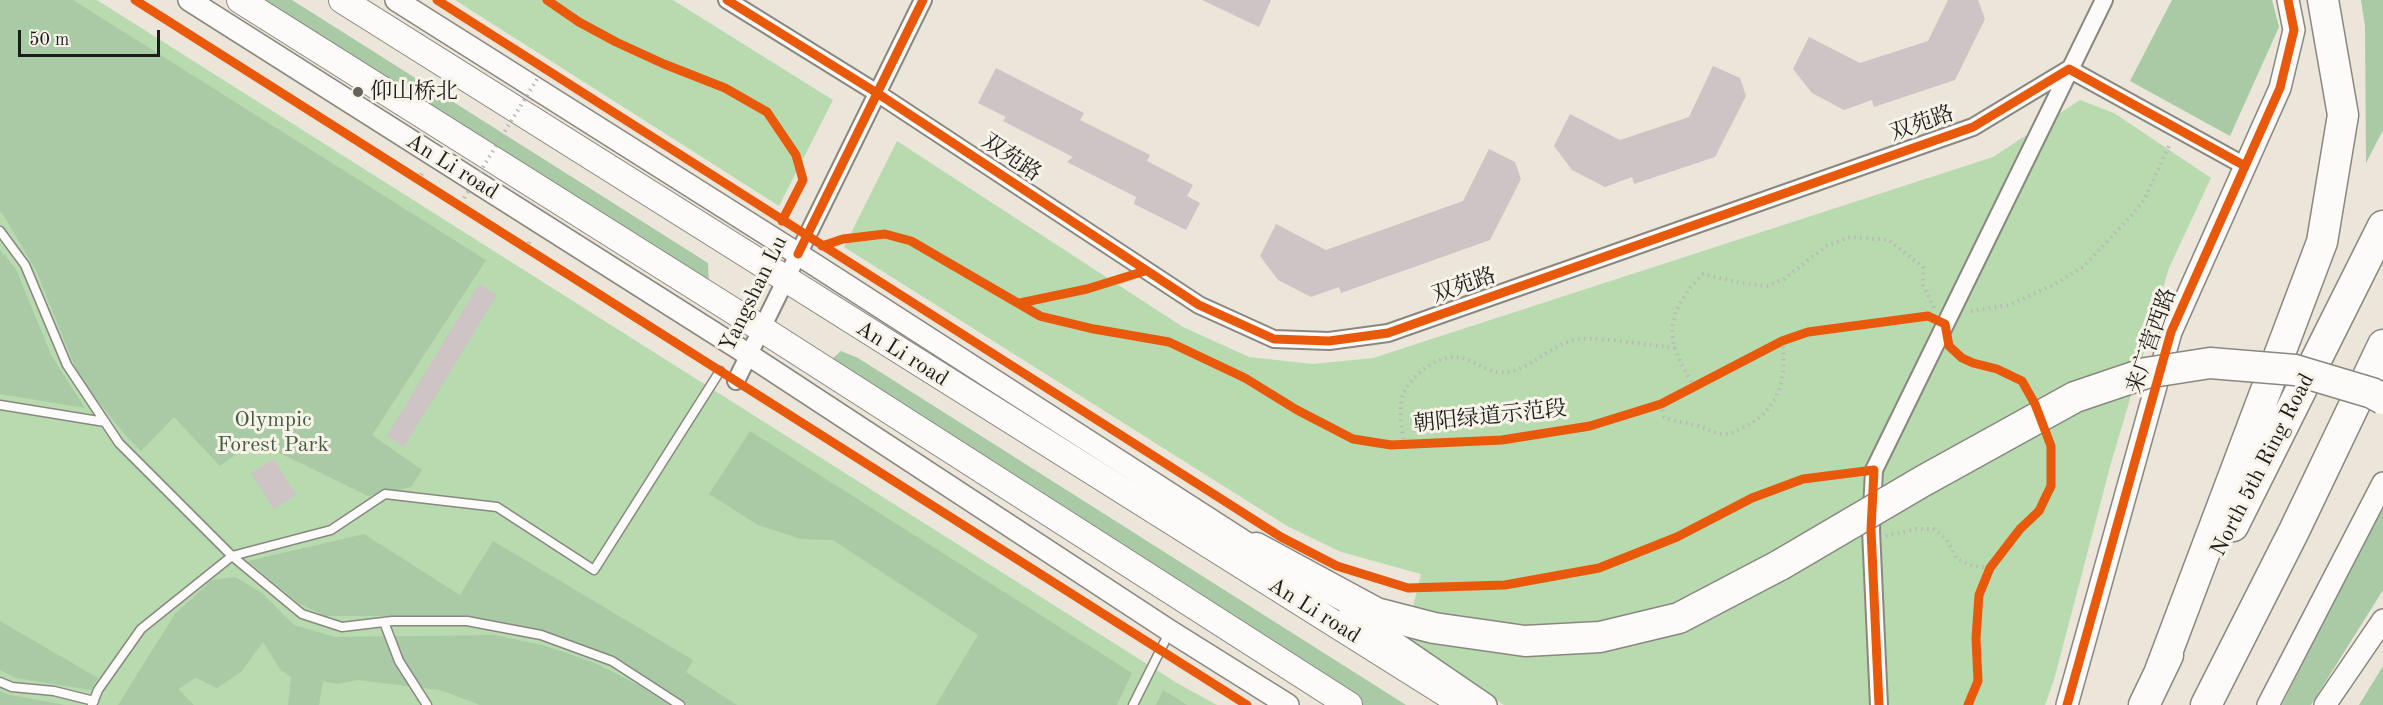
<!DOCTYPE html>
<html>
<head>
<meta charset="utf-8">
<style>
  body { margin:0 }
  #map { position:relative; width:2383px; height:705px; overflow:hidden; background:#ece5d9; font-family:"Old Standard TT",serif }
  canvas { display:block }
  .scale { position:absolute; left:18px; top:30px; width:142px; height:27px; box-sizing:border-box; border:3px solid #1c1c1c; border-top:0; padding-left:8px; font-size:18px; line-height:21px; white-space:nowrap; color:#1c1c1c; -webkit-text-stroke:4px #f7f3e8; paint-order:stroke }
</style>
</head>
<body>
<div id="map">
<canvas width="2383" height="705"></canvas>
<div class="scale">50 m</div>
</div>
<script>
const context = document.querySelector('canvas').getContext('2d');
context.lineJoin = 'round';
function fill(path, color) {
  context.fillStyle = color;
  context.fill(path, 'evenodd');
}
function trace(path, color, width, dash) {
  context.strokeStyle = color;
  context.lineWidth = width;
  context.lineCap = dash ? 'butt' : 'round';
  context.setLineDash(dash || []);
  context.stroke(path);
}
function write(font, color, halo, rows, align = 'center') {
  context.font = font + ' "Old Standard TT","Noto Serif SC",serif';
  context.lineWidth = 6;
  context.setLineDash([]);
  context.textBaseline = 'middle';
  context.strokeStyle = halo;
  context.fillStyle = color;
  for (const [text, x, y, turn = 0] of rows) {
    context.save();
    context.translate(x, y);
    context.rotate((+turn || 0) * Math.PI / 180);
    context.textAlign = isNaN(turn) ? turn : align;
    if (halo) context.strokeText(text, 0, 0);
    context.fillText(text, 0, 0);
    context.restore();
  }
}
fill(new Path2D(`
  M 0,0 L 97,0 L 1177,683 L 1217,705 L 0,705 Z
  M 455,0 L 673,0 L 833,100 L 779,206 Z
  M 2080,100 L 2114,113 L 2211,178 L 2169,268 L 2111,463 L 2054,680 L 2045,705 L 1504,705 L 1405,639 L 1421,574 L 1341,552 L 1287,526 L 844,247 L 897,141 L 1183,327 L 1249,357 L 1313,364 L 1373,358 L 1993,157 Z`), '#b7dbaf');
fill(new Path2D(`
  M 0,0 L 73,0 L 486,260 L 372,435 L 422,470 L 411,487 L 368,496 L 255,441 L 220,466 L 174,417 L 141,451 L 121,430 L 79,377 L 36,270 L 4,216 L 0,212 Z
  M 235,0 L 292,0 L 708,263 L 709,284 Z
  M 2172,0 L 2272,0 L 2279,27 L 2230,136 L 2130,81 Z
  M 2361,0 L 2383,0 L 2383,130 L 2366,163 L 2365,26 Z
  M 0,250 L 16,269 L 51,355 L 85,408 L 0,394 Z
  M 841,351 L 858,358 L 1406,705 L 1353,705 L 832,359 Z
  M 750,431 L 1132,673 L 1117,705 L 936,705 L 978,635 L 833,540 L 801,539 L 758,525 L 709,494 Z
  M 2383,503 L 2383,590 L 2311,705 L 2282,705 Z
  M 364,534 L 460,595 L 493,541 L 693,660 L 686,672 L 737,705 L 688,705 L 618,660 L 544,631 L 498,621 L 443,616 L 325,616 L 300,604 L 248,561 Z
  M 235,577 L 262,593 L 294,625 L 335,637 L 495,635 L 546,646 L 595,663 L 638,685 L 669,705 L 480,705 L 440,690 L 358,680 L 337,684 L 323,681 L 319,705 L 288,705 L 291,677 L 281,670 L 263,642 L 242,671 L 217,688 L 196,678 L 178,689 L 194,705 L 118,705 L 175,614 L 212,580 Z
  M 0,621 L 98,678 L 91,690 L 16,678 L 0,670 Z
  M 2383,666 L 2383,705 L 2359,705 Z
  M 1163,690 L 1187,705 L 1156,705 Z
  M 0,691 L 6,694 L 65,705 L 0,705 Z`), '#a8caa4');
fill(new Path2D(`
  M 1202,0 L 1271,0 L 1259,27 Z
  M 1948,0 L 1978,0 L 1985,19 L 1955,80 L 1874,107 L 1872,100 L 1844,110 L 1812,93 L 1793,69 L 1809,37 L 1860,63 L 1928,41 Z
  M 1713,66 L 1740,78 L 1746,96 L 1715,157 L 1634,184 L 1632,177 L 1605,187 L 1572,170 L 1554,146 L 1570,114 L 1620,140 L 1689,117 Z
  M 996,68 L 1084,113 L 1080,120 L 1150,155 L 1147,161 L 1193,185 L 1187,196 L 1200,203 L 1186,230 L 1134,204 L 1136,197 L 1067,162 L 1073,157 L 1003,121 L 1006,117 L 978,103 Z
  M 1489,149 L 1515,162 L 1521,179 L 1490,240 L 1341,293 L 1339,287 L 1311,297 L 1278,280 L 1260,256 L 1276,224 L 1326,250 L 1463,201 Z
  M 479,284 L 497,295 L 404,447 L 387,436 Z
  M 274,459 L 296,495 L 274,509 L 251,473 Z`), '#cec3c5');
const service = new Path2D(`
  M 0,231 L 25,265 L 67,365 L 119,443 L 232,556 L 302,614 L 342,627 L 392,621 L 467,621 L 541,635 L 612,661 L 680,705
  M 0,405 L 105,422
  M 384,622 L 399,661 L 427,705
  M 0,682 L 12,687 L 54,691 L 94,701
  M 92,705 L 98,690 L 141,629 L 232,556 L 331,530 L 385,494 L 497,507 L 594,570 L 720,371
  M 1133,705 L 1170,631`);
const minor = new Path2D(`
  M 727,0 L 877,93 L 1199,305 L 1274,339 L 1329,341 L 1388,333 L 1973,127 L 2069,69 L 2245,166
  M 736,381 L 923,0
  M 1879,705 L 1871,530 L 1874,470 L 2104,0`);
const tertiary = new Path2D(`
  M 189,0 L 749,355 L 1170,631 L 1288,705
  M 396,0 L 798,254 L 1267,556
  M 1350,612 L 1486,705
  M 2067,705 L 2171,332 L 2280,88 L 2294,30 L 2288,0
  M 2268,705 L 2383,483
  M 2325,705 L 2383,620`);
const primary = new Path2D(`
  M 240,0 L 762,329 L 1349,705
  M 342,0 L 1464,705`);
const motorway = new Path2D(`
  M 2233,526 L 2383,226
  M 1256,548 L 1376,613 L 1434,628 L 1525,641 L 1600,637 L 1679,618 L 1780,565
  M 2160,671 L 2322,242 L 2343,115 L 2323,0
  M 2144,705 L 2168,655
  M 2206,705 L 2294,531 L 2383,345`);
trace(service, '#8a8781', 11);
trace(minor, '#8a8781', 20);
trace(tertiary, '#8a8781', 24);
trace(primary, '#8a8781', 28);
trace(motorway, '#8a8781', 33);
trace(new Path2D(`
  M 418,180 L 423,172 L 425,173
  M 527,249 L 530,240
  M 1971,311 L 2009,305 L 2055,284 L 2083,267 L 2134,213 L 2144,200 L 2170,144
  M 1694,387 C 1686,372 1676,357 1673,340 C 1668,316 1687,289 1703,274 L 1741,283 L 1767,286 L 1784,279 L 1826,246 L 1850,237 L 1889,240 L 1923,267 L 1923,285 L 1935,310
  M 1661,404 L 1664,417 C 1678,423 1682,422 1696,425 C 1704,427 1713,433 1722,434 C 1729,435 1738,431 1744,427 C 1779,410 1788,378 1782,341
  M 1404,445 C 1402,429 1398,410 1403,395 C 1409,377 1437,355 1457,357 C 1477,359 1489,378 1513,371 C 1533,365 1550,348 1570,341 C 1587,334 1653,346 1675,348
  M 1886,536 L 1916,529 L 1934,529 L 1947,540 L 1957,559 L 1973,566 L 1990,568`), '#b9b8b6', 4, [1.5, 4.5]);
trace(service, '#fcfbf9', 8);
trace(minor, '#fcfbf9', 16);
trace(tertiary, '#fcfbf9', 21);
trace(primary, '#fcfbf9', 26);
trace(motorway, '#fcfbf9', 30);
const motorwayBridge = new Path2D(`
  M 1780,565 L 1923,481 L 2075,397 L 2146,373 L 2210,363 L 2295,370 L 2372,393 L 2383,399`);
trace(motorwayBridge, '#8a8781', 33, []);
trace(new Path2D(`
  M 464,198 L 539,76`), '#b9b8b6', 4, [1.5, 4.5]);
trace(motorwayBridge, '#fcfbf9', 30);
trace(new Path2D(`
  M 135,0 L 1247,705
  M 437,0 L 1281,537 L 1337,566 L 1408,588 L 1505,585 L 1599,568 L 1677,537 L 1752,498 L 1803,479 L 1874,470 L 1871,530 L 1879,705
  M 547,0 L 579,22 L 616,42 L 664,64 L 725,88 L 767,112 L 796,155 L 803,180 L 782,221
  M 727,0 L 877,93 L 1199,305 L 1274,339 L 1329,341 L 1388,333 L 1973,127 L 2069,69 L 2245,166
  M 822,246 L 843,239 L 885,234 L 911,241 L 1040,316 L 1094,329 L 1169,342 L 1245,378 L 1297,410 L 1353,439 L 1391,445 L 1502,440 L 1590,426 L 1661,404 L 1782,341 L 1808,332 L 1928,316 L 1945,324 L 1949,346 L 1962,358 L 1973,363 L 1997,369 L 2022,381 L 2035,404 L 2051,446 L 2051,486 L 2039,511 L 2020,529 L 1990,568 L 1979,595 L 1976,638 L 1978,681 L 1968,705
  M 798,254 L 923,0
  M 1020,303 L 1087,289 L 1145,271
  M 2067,705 L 2171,332 L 2280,88 L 2294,30 L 2288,0`), '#e8590c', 9);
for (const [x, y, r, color] of [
  [358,92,6,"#65625e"]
]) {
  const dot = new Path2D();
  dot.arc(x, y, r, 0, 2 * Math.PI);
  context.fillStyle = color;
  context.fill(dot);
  trace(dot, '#f7f3e8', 2);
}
write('22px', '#1c1c1c', '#f7f3e8', [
  ["仰山桥北",370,92]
], 'left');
write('22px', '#1c1c1c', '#f7f3e8', [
  ["双苑路",1922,124,-19],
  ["双苑路",1011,158,34],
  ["An Li road",452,167,32],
  ["双苑路",1464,286,-19],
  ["Yangshan Lu",754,294,-64],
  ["来广营西路",2152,341,-71],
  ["An Li road",902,354,32],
  ["朝阳绿道示范段",1490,417,-6],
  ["North 5th Ring Road",2263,465,-63],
  ["An Li road",1314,611,32]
]);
write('22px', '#435c44', '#f7f3e8', [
  ["Olympic",273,420],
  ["Forest Park",273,445]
]);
</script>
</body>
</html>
